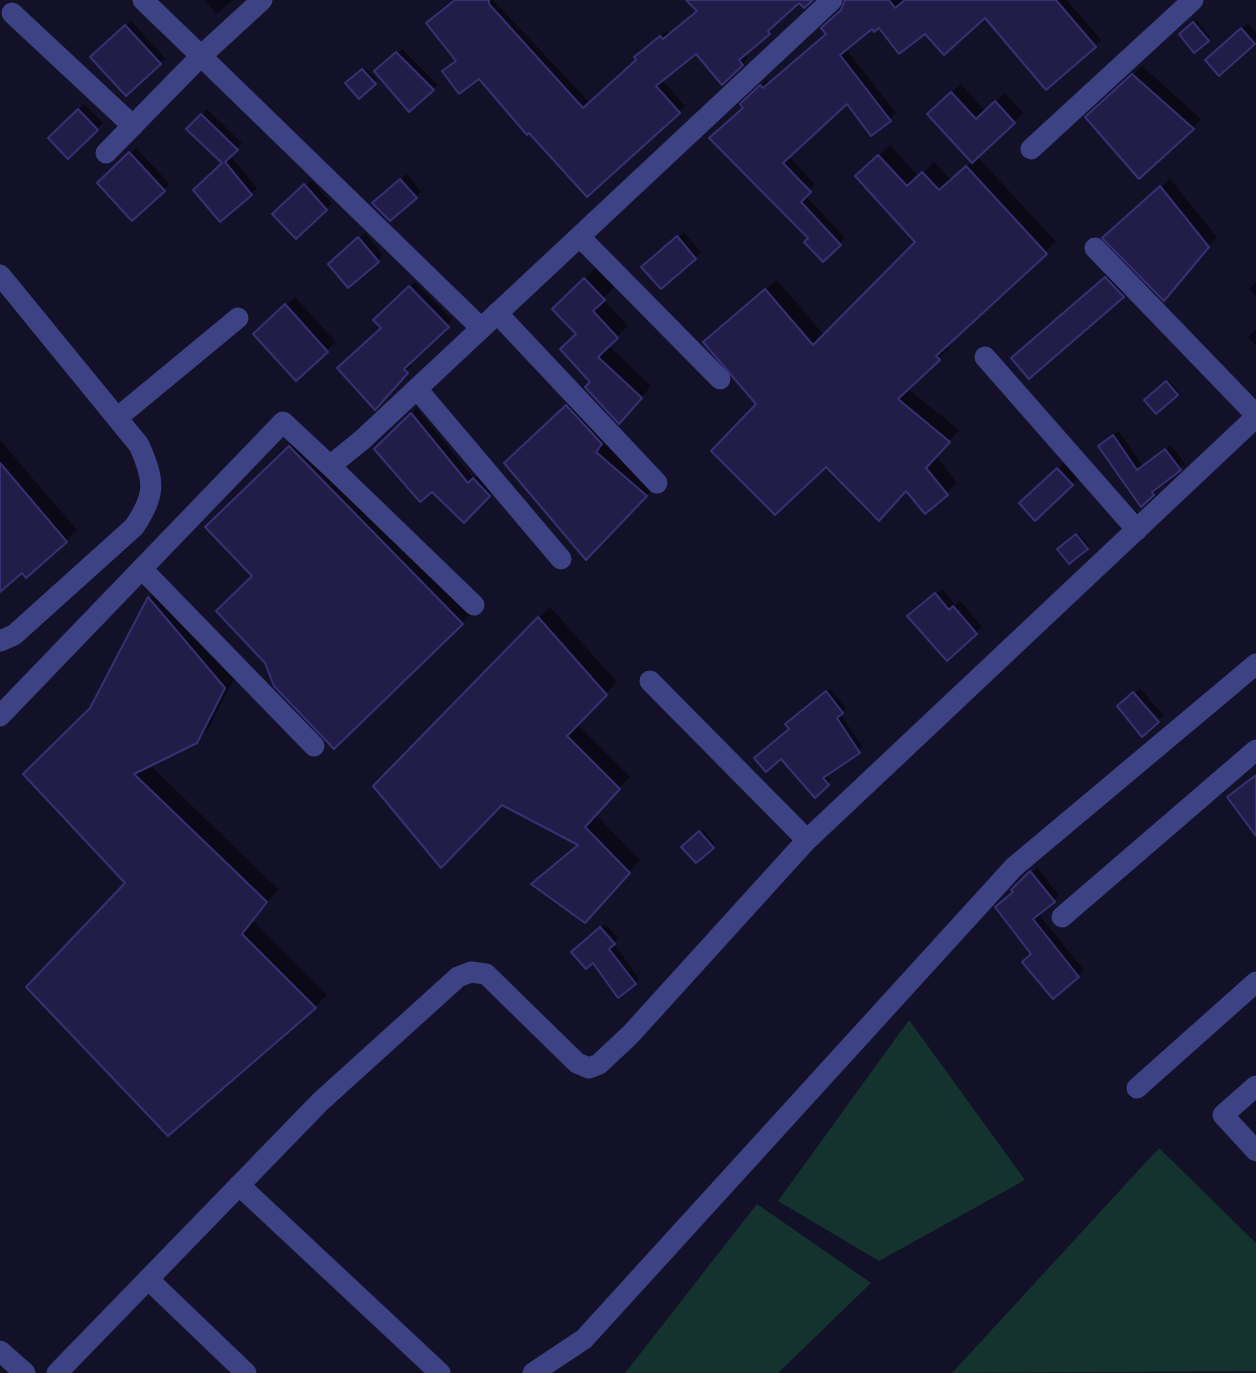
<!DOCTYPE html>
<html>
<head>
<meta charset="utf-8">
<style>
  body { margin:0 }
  canvas { display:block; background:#121128 }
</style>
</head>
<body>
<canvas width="1256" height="1373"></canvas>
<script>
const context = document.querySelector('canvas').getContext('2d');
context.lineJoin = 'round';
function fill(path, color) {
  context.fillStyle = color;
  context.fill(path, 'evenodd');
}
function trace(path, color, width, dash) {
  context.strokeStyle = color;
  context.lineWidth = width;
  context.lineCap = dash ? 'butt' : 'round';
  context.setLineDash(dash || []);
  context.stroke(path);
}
fill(new Path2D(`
  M 909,1020 L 1025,1180 L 879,1261 L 778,1201 Z
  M 1159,1148 L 1256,1243 L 1256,1371 L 952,1373 Z
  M 757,1204 L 871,1283 L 778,1373 L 625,1373 Z`), '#14322e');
fill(new Path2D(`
  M 204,0 L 233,0 L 217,14 Z
  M 456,0 L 493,0 L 590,103 L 638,59 L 642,51 L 667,31 L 670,35 L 699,11 L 696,0 L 811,0 L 800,0 L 744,53 L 748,58 L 723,82 L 696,51 L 661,79 L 685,106 L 587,195 L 480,76 L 444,71 L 458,60 Z
  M 845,0 L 1067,0 L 1101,40 L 1046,87 L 985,16 L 926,32 L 872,27 L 846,49 L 896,113 L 890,119 L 847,102 L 788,156 L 815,184 L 805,195 L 845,238 L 823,259 L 742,104 L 767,80 L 770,84 L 828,34 L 846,5 Z
  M 131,21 L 165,58 L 126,94 L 92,57 Z
  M 1197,21 L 1210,37 L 1195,51 L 1181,34 Z
  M 1248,23 L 1256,33 L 1256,41 L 1219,74 L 1213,55 Z
  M 402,49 L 438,85 L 409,110 L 381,67 Z
  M 1142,66 L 1201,119 L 1192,128 L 1097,108 Z
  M 366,68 L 377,80 L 359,96 L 348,83 Z
  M 961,84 L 986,112 L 1005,93 L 1023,113 L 977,156 L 1056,242 L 945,344 L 949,348 L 907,388 L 959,430 L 936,456 L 957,483 L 947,493 L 906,490 L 826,464 L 759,404 L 716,332 L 777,280 L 825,336 L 918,242 L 868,166 L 890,145 L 919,177 L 934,162 L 951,180 L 973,160 L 930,114 Z
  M 84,104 L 103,123 L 68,157 L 50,138 Z
  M 207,109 L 242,143 L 230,155 L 257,188 L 221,220 L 224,163 L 189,129 Z
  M 136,148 L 170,184 L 132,219 L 99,183 Z
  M 407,174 L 421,191 L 416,197 L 380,197 Z
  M 1170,179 L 1217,237 L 1164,299 L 1114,229 Z
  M 311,180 L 332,203 L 296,236 L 275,214 Z
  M 684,232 L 701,252 L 661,287 L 650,261 Z
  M 365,233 L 383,255 L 377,261 L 336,258 Z
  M 596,268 L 614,287 L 603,299 L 628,326 L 608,345 L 651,386 L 630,411 L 592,382 L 578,333 L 555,309 Z
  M 1115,270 L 1131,287 L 1029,377 L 1023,349 Z
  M 415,282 L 453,320 L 409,362 L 412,366 L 395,382 L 398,386 L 375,407 L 383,328 L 375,320 Z
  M 1256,282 L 1256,297 L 1249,289 Z
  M 295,297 L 336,342 L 296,379 L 264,325 Z
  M 1256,329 L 1256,346 L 1248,337 Z
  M 1169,380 L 1179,392 L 1156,411 L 1146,400 Z
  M 579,394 L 658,483 L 586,557 L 507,463 Z
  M 417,408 L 474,479 L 480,474 L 495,489 L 464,521 L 432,490 L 376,449 Z
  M 1119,431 L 1143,466 L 1171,445 L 1185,464 L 1156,486 L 1158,489 L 1141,504 L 1105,441 Z
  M 302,435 L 474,611 L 334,746 L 254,576 L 208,527 Z
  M 0,440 L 77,530 L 26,575 L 22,571 L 0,590 Z
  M 1064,463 L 1078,478 L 1035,518 L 1022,503 Z
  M 1079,533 L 1089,546 L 1070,562 L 1060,549 Z
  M 161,587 L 236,675 L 209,728 L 196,741 L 149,764 L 278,889 L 253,921 L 327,995 L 315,1007 L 128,883 L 91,709 L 149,598 Z
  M 942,589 L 955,605 L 960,601 L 982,627 L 947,658 L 916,610 Z
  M 550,607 L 617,682 L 577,724 L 630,777 L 595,814 L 640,860 L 596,909 L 580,844 L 502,803 L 375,786 Z
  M 1140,688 L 1163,715 L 1158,721 L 1125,701 Z
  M 830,689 L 846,708 L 840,714 L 863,747 L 826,774 L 831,780 L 815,795 L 791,729 L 791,720 Z
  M 703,830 L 715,844 L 696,861 L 683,847 Z
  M 1037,867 L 1059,895 L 1038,913 L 1084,970 L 1053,996 L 1033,954 L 1013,890 Z
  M 605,924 L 618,938 L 613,943 L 639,978 L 635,983 L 593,961 L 578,947 Z`), '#0007');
const building = new Path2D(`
  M 455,0 L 489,0 L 489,4 L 583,108 L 636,60 L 634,57 L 660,36 L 663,39 L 697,11 L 686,0 L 813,0 L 804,8 L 799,3 L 768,31 L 770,34 L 739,60 L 743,65 L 722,85 L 696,54 L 656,86 L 680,113 L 587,197 L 529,133 L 527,135 L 479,79 L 459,94 L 442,71 L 456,61 L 426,23 Z
  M 845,0 L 889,0 L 895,8 L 905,0 L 1056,0 L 1096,47 L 1046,90 L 985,18 L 944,55 L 925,34 L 899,54 L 879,28 L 874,32 L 872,29 L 840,55 L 891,121 L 871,136 L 847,104 L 783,163 L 811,192 L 801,202 L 841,245 L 823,262 L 804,242 L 808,238 L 709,138 L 743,108 L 740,104 L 760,85 L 763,88 L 826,34 L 821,28 L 841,10 Z
  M 1193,22 L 1209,41 L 1194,53 L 1179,34 Z
  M 125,25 L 161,64 L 126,96 L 90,57 Z
  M 1241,28 L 1255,44 L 1219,76 L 1205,60 Z
  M 396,52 L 434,90 L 409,112 L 374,71 Z
  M 362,69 L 376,84 L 359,99 L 345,83 Z
  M 1132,74 L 1194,129 L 1139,179 L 1085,117 Z
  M 951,92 L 976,119 L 995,101 L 1015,123 L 972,163 L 927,114 Z
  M 78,109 L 98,130 L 68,159 L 48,138 Z
  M 201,114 L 238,150 L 225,162 L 252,195 L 220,222 L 193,190 L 222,163 L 186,129 Z
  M 129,152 L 165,191 L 132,221 L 97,183 Z
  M 878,155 L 907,186 L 922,172 L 939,190 L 966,166 L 1047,254 L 936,356 L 940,360 L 898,399 L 950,442 L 926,468 L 948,495 L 925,514 L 906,491 L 879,521 L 826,467 L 775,515 L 711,451 L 756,404 L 703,342 L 765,289 L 813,345 L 915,242 L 855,176 Z
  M 400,179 L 417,198 L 390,221 L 372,203 Z
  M 304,184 L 327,210 L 296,239 L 272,214 Z
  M 1160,186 L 1209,247 L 1164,301 L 1102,238 Z
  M 677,236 L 696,259 L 661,289 L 641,267 Z
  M 358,237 L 379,262 L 348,288 L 328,264 Z
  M 1105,277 L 1124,297 L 1029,379 L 1011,358 Z
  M 584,278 L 605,300 L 593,311 L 618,338 L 598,357 L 642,398 L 619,424 L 585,387 L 590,382 L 560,349 L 576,334 L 552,309 Z
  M 409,286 L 449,327 L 404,369 L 408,373 L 375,410 L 337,368 L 381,328 L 373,320 Z
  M 285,304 L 328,352 L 296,381 L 253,334 Z
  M 1166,381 L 1178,395 L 1156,414 L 1144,400 Z
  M 566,405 L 602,444 L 596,452 L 647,496 L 586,560 L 504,463 Z
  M 411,413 L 468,483 L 473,478 L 490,496 L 464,523 L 432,492 L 420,502 L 374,449 Z
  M 1113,435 L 1137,470 L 1165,449 L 1181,470 L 1152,492 L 1154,495 L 1141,507 L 1098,446 Z
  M 289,446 L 463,624 L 334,749 L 274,686 L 265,663 L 216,611 L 252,576 L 205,527 Z
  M 0,463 L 67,542 L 26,578 L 22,573 L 0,592 Z
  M 1057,468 L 1073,485 L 1035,521 L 1019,503 Z
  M 1076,534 L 1088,549 L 1069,564 L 1057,549 Z
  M 935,593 L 949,610 L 953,606 L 977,634 L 947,661 L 907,616 Z
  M 148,597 L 225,688 L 197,743 L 134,774 L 267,902 L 242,934 L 316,1008 L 168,1136 L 26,987 L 125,883 L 23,774 L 90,708 Z
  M 538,617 L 607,695 L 567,736 L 620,789 L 585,827 L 630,873 L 585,923 L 531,884 L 578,845 L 502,805 L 441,868 L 373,786 Z
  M 826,691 L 843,713 L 837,718 L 860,753 L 823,778 L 829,785 L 815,798 L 781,759 L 766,772 L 754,758 L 789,729 L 785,724 Z
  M 1133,692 L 1159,722 L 1142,737 L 1117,706 Z
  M 1256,775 L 1256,836 L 1227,797 Z
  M 699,831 L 714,848 L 696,863 L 681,847 Z
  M 1030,871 L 1055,902 L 1033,919 L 1079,977 L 1053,999 L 1022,962 L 1031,954 L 995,907 L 1013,892 L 1011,890 Z
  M 600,927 L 615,944 L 609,949 L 636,984 L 618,998 L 593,963 L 586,969 L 571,952 Z`);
fill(building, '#221d48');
trace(building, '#373074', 2);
trace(new Path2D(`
  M 262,0 L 201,56 L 481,328
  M 12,13 L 133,126
  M 1031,149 L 1193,0
  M 106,153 L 201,56 L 143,0
  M 580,237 L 720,379
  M 1095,248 L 1256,415
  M 0,275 L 139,445 C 155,481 156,495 134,527 L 14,635 L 0,641
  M 497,313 L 657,483
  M 985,357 L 1137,530
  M 417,389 L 561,559
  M 117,418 L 238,318
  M 330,466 L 474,605
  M 142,569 L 314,746
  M 0,716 L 283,422 L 330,466 L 362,440 L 832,0
  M 807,840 L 1256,417
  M 1062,917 L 1256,750
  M 1256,1086 L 1223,1115 L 1256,1151
  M 1137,1088 L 1256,982
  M 239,1185 L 440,1373
  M 148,1279 L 246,1373
  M 0,1351 L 25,1373
  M 57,1373 L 320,1102 L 458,977 L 471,972 L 486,974 L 577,1063 L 589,1068 L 599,1064 L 630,1035 L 807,840 L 650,681
  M 533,1373 L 584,1339 L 1014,867 L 1256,664`), '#3d4285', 21);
</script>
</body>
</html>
